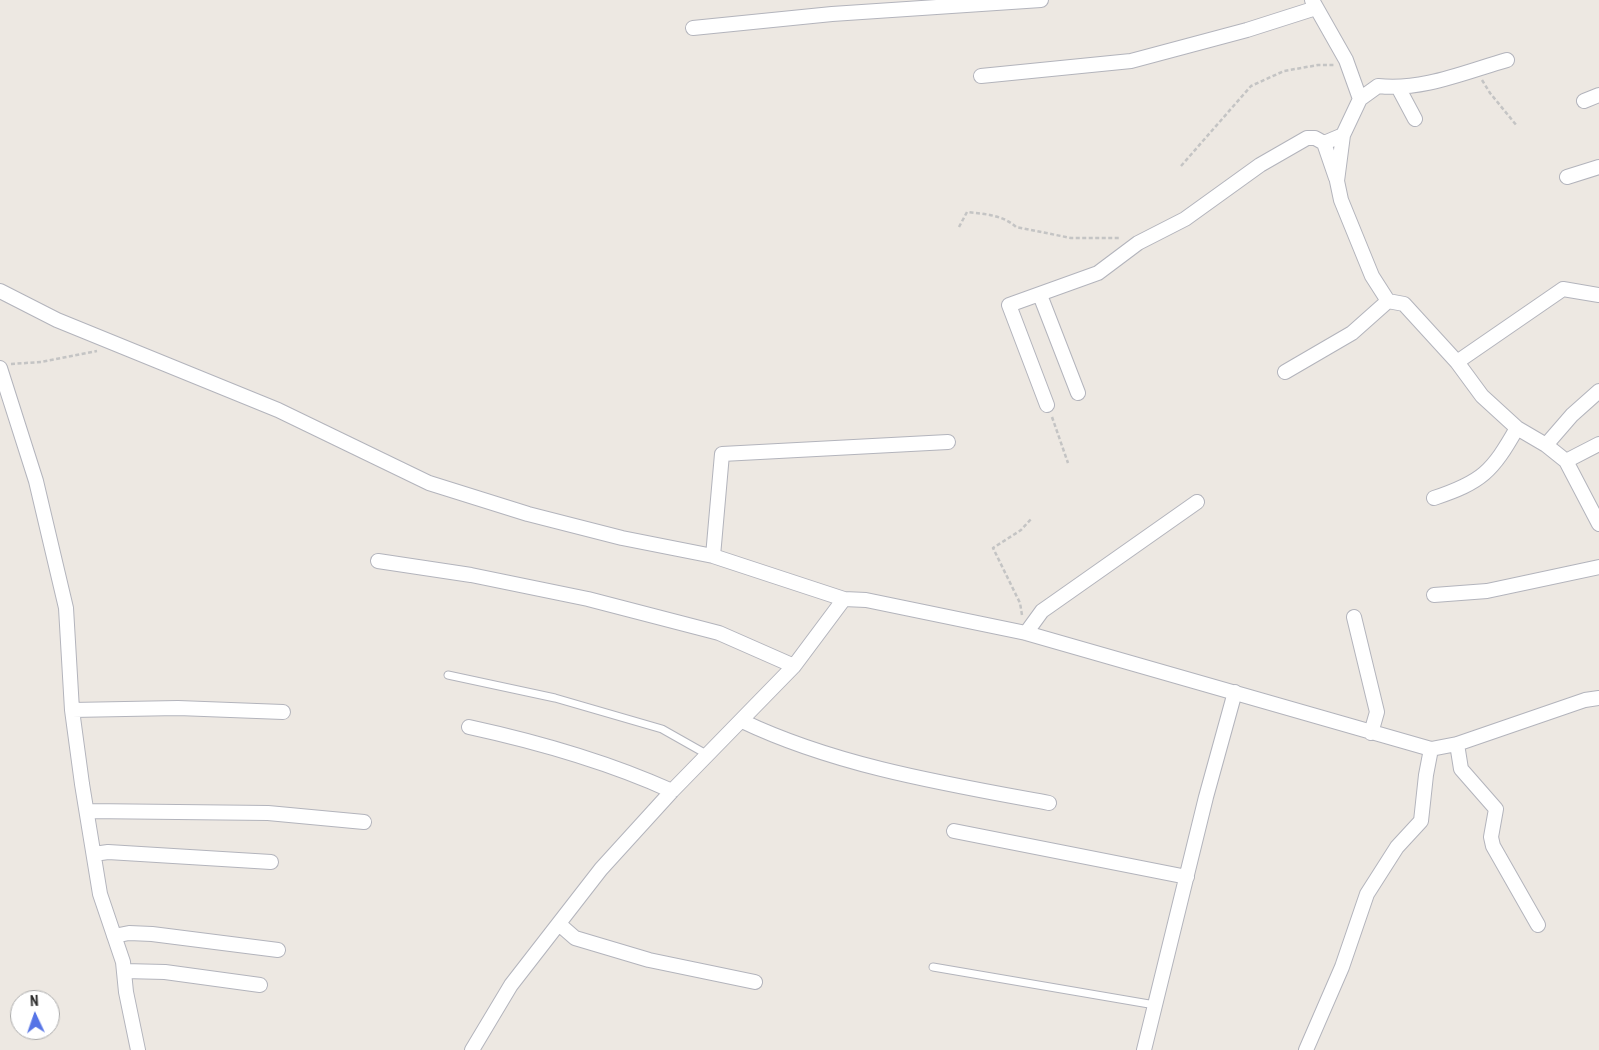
<!DOCTYPE html>
<html>
<head>
<meta charset="utf-8">
<style>
  body { margin:0 }
  #map { position:relative; width:1599px; height:1050px; overflow:hidden; background:#ede8e2; font-family:"Roboto Condensed",sans-serif }
  canvas { display:block }
  .north { position:absolute; left:10px; top:990px; width:50px; height:50px; box-sizing:border-box; background:#fff; border:1px solid #ababab; border-radius:50%; rotate:357deg; font-size:14px; font-weight:700; line-height:20px; text-align:center; color:#2e2e2e }
  .north::after { content:''; display:block; margin:auto; width:18px; height:22px; background:#5674e6; clip-path:polygon(50% 0,100% 100%,50% 72%,0 100%) }
</style>
</head>
<body>
<div id="map">
<canvas width="1599" height="1050"></canvas>
<div class="north">N</div>
</div>
<script>
const context = document.querySelector('canvas').getContext('2d');
context.lineJoin = 'round';
function trace(path, color, width, dash) {
  context.strokeStyle = color;
  context.lineWidth = width;
  context.lineCap = dash ? 'butt' : 'round';
  context.setLineDash(dash || []);
  context.stroke(path);
}
const lane = new Path2D(`
  M 448,675 L 555,698 L 662,729 L 708,755
  M 933,967 L 1155,1005`);
const street = new Path2D(`
  M 1312,0 L 1346,60 L 1360,99 L 1343,135 L 1337,181 L 1341,200 L 1372,276 L 1388,301 L 1404,304 L 1457,362 L 1482,396 L 1517,428 L 1546,445 L 1566,461 L 1599,524
  M 693,28 L 832,14 L 1041,0
  M 981,76 L 1131,61 L 1247,30 L 1316,8
  M 1399,89 L 1415,119
  M 1360,99 L 1378,86 C 1422,91 1465,72 1507,60
  M 1584,101 L 1599,95
  M 1324,143 L 1336,178
  M 1567,177 L 1599,167
  M 0,291 L 57,320 L 278,410 L 429,483 L 528,514 L 622,538 L 713,556 L 844,599
  M 1040,295 L 1078,393
  M 1457,362 L 1563,289 L 1599,295
  M 0,368 L 36,481 L 66,608 L 72,710 L 82,784 L 100,894 L 123,962 L 126,992 L 138,1050
  M 1285,372 L 1352,333 L 1388,301
  M 1047,405 L 1009,305 L 1098,273 L 1138,243 L 1185,219 L 1260,165 L 1307,138 L 1315,138 L 1324,143 L 1343,135
  M 1546,445 L 1572,415 L 1599,391
  M 1566,461 L 1599,444
  M 1434,498 C 1482,482 1492,472 1517,428
  M 713,556 L 722,454 L 948,442
  M 378,561 L 471,575 L 588,599 L 719,633 L 794,666
  M 1434,595 L 1487,591 L 1599,567
  M 1354,617 L 1377,712 L 1371,733
  M 1026,633 L 1042,611 L 1052,604 L 1197,502
  M 72,710 L 178,708 L 283,712
  M 742,721 C 836,766 946,784 1049,803
  M 469,727 C 538,742 608,762 672,791
  M 1457,744 L 1461,769 L 1496,809 L 1491,837 L 1493,846 L 1538,925
  M 87,811 L 268,813 L 364,822
  M 954,831 L 1187,877
  M 94,854 L 108,852 L 271,862
  M 559,924 L 575,938 L 649,960 L 755,982
  M 114,936 L 129,933 L 152,934 L 278,950
  M 124,971 L 165,972 L 260,985
  M 472,1050 L 511,985 L 601,869 L 672,791 L 794,666 L 844,599 L 866,600 L 1026,633 L 1431,749 L 1457,744 L 1585,700 L 1599,698
  M 1144,1050 L 1206,797 L 1235,692
  M 1306,1050 L 1342,967 L 1367,894 L 1397,847 L 1421,821 L 1426,775 L 1431,749`);
trace(lane, '#b3b4bc', 9);
trace(street, '#b3b4bc', 16);
trace(new Path2D(`
  M 1482,80 L 1490,93 L 1517,126
  M 1181,166 L 1251,86 L 1284,71 L 1318,65 L 1335,65
  M 959,227 L 967,212 C 985,214 1003,215 1016,227 L 1071,238 L 1121,238
  M 11,364 L 41,362 L 97,351
  M 1052,417 L 1068,463
  M 1022,615 L 1020,603 L 993,548 L 1021,530 L 1032,518`), '#c4c4c4', 2.5, [4, 2.5]);
trace(lane, '#fff', 7);
trace(street, '#fff', 14);
</script>
</body>
</html>
